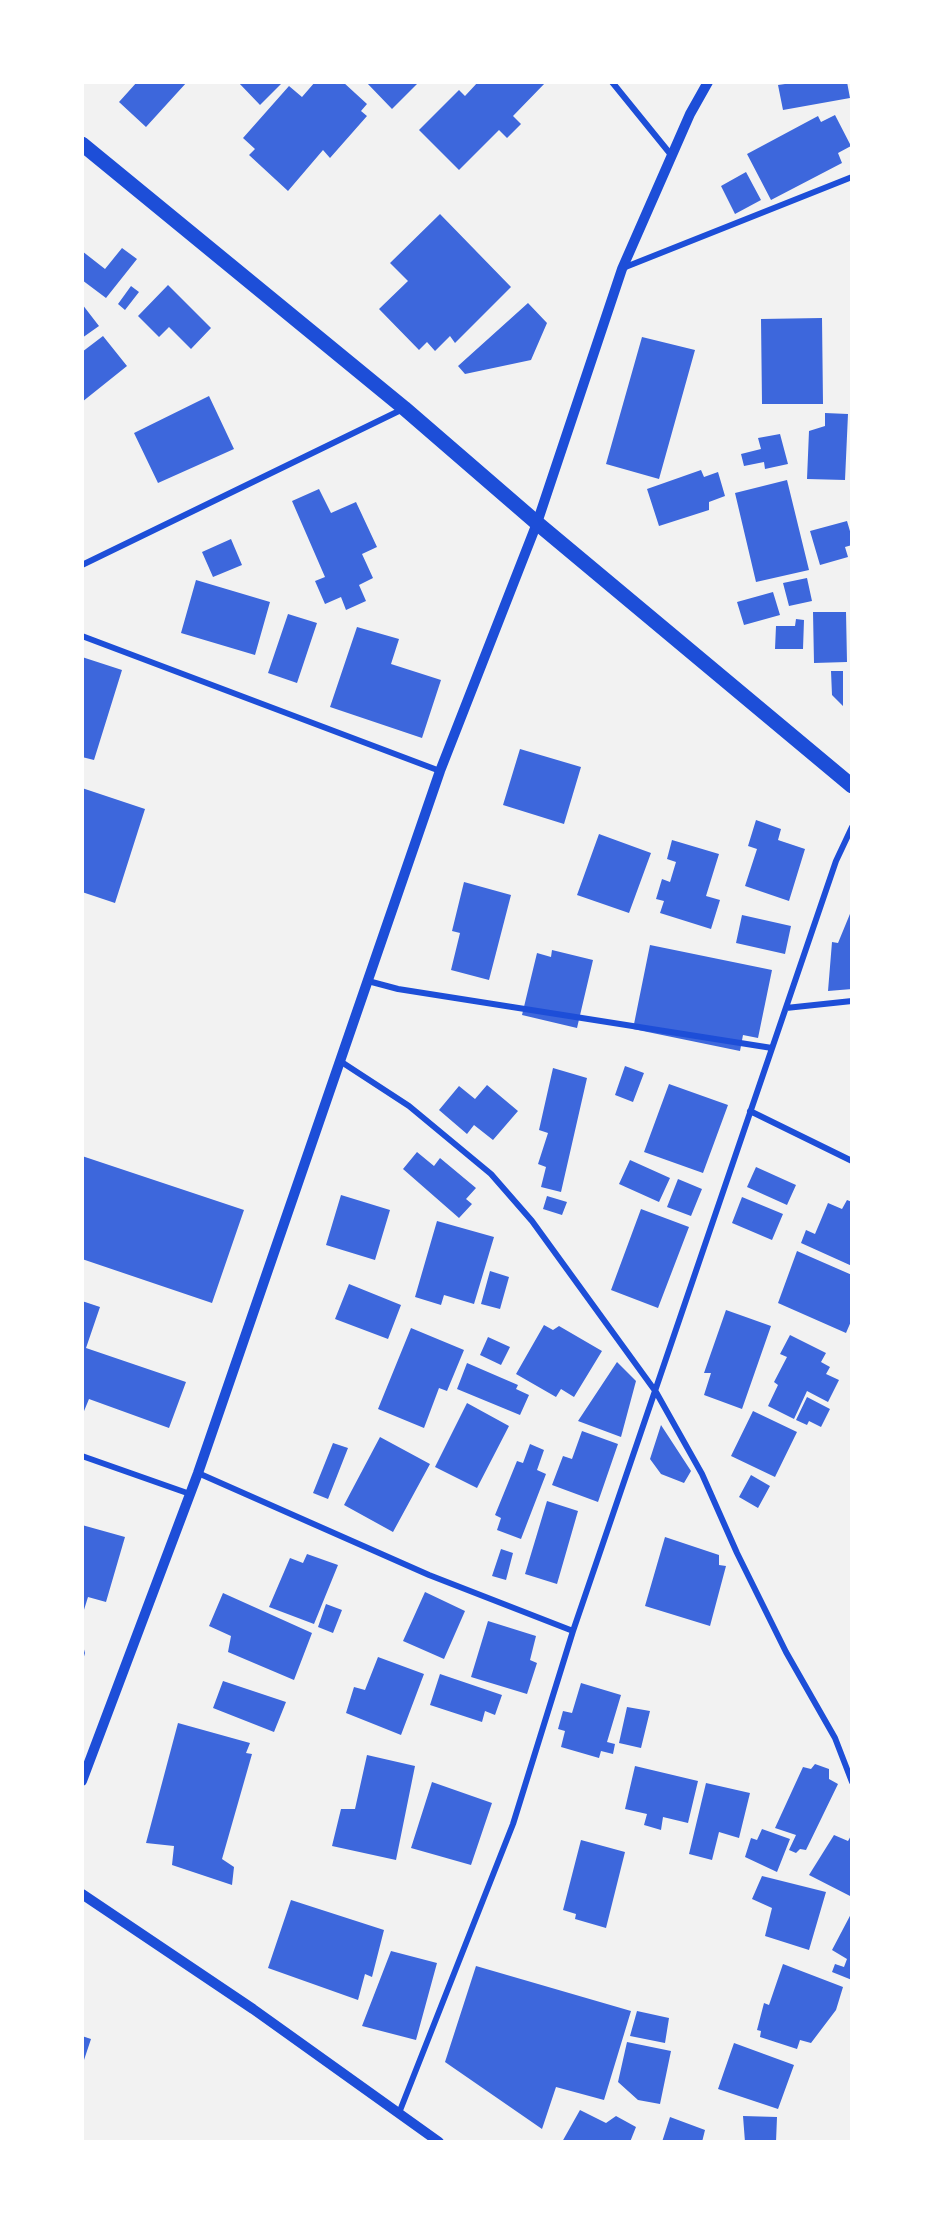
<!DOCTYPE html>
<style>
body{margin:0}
#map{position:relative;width:934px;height:2224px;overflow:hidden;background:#f2f2f2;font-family:"Public Sans",sans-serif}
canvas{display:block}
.frame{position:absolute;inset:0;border:84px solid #fff;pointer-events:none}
</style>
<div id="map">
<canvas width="934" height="2224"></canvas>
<div class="frame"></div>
</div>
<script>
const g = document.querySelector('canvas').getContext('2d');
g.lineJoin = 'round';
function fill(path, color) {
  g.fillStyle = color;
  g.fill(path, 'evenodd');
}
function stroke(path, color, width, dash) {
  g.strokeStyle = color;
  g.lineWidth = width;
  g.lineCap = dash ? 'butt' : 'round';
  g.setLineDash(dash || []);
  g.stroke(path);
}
fill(new Path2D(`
 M137 82H187L146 127 119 102Z
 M238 82H283L260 105Z
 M315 82H343L367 104 361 111 367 116 330 158 323 150 288 191 249 155 255 149 243 138 289 86 302 97Z
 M366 82H415L417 84 392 109Z
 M478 82H546L513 116 521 124 507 138 499 130 459 170 419 130 459 90 465 96Z
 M785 82H847L850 98 783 110 778 85 785 84Z
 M835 115 851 146 838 153 842 163 771 200 747 154 818 116 821 122Z
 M746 172 761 200 735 214 721 186Z
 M440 214 511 287 455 343 450 336 435 351 427 342 419 350 379 309 408 281 390 263Z
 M122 248 137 259 106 298 82 280V251L105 269Z
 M168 285 211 328 191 349 169 327 159 337 138 316Z
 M131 286 139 292 125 310 118 304Z
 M528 303 547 323 531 360 465 374 458 366Z
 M82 304 99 326 82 338Z
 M822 318 823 404H762L761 319Z
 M103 336 127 366 82 402V352Z
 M642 337 695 350 659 479 606 464Z
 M209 396 234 449 158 483 134 433Z
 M825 413 848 414 845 480 807 479 809 431 825 426Z
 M780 434 788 464 765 469 764 462 744 466 741 454 761 449 758 438Z
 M701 470 704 477 718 472 725 496 709 502V510L659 526 647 489Z
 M787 480 809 570 756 582 735 493Z
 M319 489 331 513 356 502 377 547 362 554 373 578 359 585 366 601 346 610 341 597 325 604 315 581 325 577 292 501Z
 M847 521 852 538V545L845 547 848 557 820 565 810 531Z
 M231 539 242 565 213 577 202 552Z
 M807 578 812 601 789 606 783 583Z
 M196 580 270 602 255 655 181 633Z
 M773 592 780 615 744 625 737 602Z
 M813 612H846L847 662 814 663Z
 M288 614 317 623 297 683 268 673Z
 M796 619 804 620 803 649H775L776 626H795Z
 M357 627 399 639 391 664 441 680 422 738 330 707Z
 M82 657 122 670 94 760 82 757Z
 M831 671H843V706L832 695Z
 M520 749 581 767 564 824 503 805Z
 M82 788 145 809 115 903 82 892Z
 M756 820 781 829 778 840 805 849 789 901 745 886 757 849 748 846Z
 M599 834 651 853 629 913 577 895Z
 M672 840 719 854 706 896 720 900 711 929 660 913 664 901 656 899 662 879 670 882 676 862 667 859Z
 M464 882 511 895 489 980 451 970 460 933 452 931Z
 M852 909V989L828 991 832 942 838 943Z
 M742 915 791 926 785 954 736 943Z
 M650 945 772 970 758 1038 743 1035 740 1051 633 1029Z
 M552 950 593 960 577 1028 522 1015 537 953 551 957Z
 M625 1066 644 1073 633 1102 615 1095Z
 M553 1068 587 1078 561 1192 541 1187 546 1167 538 1164 548 1133 539 1130Z
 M669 1084 728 1105 703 1173 644 1152Z
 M487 1085 518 1111 493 1140 474 1125 467 1134 439 1110 459 1086 475 1099Z
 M417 1152 434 1166 440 1158 476 1188 466 1199 472 1204 459 1218 403 1169Z
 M82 1156 244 1210 212 1303 82 1259Z
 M630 1160 670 1178 659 1202 619 1184Z
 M756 1167 796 1185 787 1205 747 1187Z
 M678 1179 702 1189 691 1216 667 1207Z
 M341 1195 390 1210 375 1260 326 1245Z
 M547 1196 567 1202 562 1215 543 1209Z
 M742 1197 783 1214 772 1240 732 1223Z
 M847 1200 852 1202V1266L801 1243 806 1230 815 1234 828 1203 842 1209Z
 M641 1209 689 1227 658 1308 611 1290Z
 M437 1221 494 1237 474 1304 444 1295 441 1305 415 1297Z
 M797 1251 852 1275V1319L846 1333 778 1303Z
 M490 1271 509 1277 500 1309 481 1304Z
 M349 1284 401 1305 388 1339 335 1319Z
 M82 1301 100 1307 86 1348 186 1382 169 1428 89 1399 82 1416Z
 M726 1310 771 1326 742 1409 704 1395 711 1373H704Z
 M544 1325 553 1330 559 1326 602 1351 574 1397 561 1389 556 1397 516 1374Z
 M411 1328 464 1350 447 1391 439 1388 424 1428 378 1409Z
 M790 1335 826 1353 821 1362 830 1367 826 1374 839 1380 828 1402 807 1391 794 1419 768 1406 778 1385 774 1382 787 1357 780 1354Z
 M488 1337 510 1347 501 1365 480 1355Z
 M617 1362 636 1381 621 1437 578 1421Z
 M467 1363 518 1385 516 1389 529 1395 520 1415 457 1389Z
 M807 1397 830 1409 821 1427 809 1421 807 1425 796 1420Z
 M467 1403 509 1426 477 1488 435 1467Z
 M753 1411 797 1432 775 1477 731 1456Z
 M661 1425 691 1471 684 1483 661 1474 650 1459Z
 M582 1431 618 1444 598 1502 552 1485 563 1456 572 1459Z
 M380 1437 430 1464 393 1532 344 1505Z
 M333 1443 348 1448 328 1499 313 1493Z
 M530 1444 544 1450 537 1470 546 1474 521 1539 497 1530 501 1518 495 1515 517 1461 523 1463Z
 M751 1475 770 1486 758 1508 739 1497Z
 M547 1501 578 1511 557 1584 525 1574Z
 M82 1525 125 1537 106 1602 88 1597 83 1613Z
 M665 1537 719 1555V1565L726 1566 710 1626 645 1606Z
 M501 1549 513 1553 506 1580 492 1576Z
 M307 1554 338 1565 314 1624 269 1607 290 1558 303 1563Z
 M425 1592 465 1611 444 1659 403 1641Z
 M223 1593 312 1633 294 1680 228 1652 231 1636 209 1626Z
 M326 1604 342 1610 333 1633 318 1627Z
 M488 1621 536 1636 530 1660 537 1663 527 1694 471 1677Z
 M82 1642 85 1653 83 1660H82Z
 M378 1657 424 1674 401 1735 346 1713 354 1687 365 1690Z
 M440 1674 502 1695 495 1715 485 1711 482 1722 430 1705Z
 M223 1681 286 1702 274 1732 213 1708Z
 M581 1683 621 1695 607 1742 615 1744 613 1754 601 1751 599 1758 561 1747 565 1731 558 1729 563 1711 572 1713Z
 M627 1707 650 1711 641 1748 619 1743Z
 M178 1723 250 1743 246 1753 252 1754 222 1859 234 1867 232 1885 172 1865 174 1846 146 1843Z
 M367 1755 415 1766 396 1860 332 1846 341 1809H355Z
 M815 1764 829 1769V1779L838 1784 806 1850 800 1849 796 1853 789 1850 796 1835 775 1828 803 1767 811 1769Z
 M635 1766 698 1781 688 1823 663 1817 661 1830 644 1825 647 1814 625 1809Z
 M432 1782 492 1803 471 1865 411 1848Z
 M706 1783 750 1793 739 1838 719 1832 712 1860 689 1854Z
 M762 1829 790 1839 777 1872 745 1857 751 1838 757 1840Z
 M852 1834V1897L809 1875 834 1835 848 1841Z
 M581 1840 625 1852 606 1928 575 1919 576 1914 563 1910Z
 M762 1876 826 1892 809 1950 765 1936 772 1908 752 1899Z
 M291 1900 384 1930 372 1977 365 1974 358 2000 268 1968Z
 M852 1912V1980L832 1972 835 1964 844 1967 847 1959 832 1950Z
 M391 1951 437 1963 416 2040 362 2026Z
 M783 1964 843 1987 836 2010 811 2043 800 2040 797 2049 760 2037 761 2031 757 2030 764 2003 769 2005Z
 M476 1966 631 2011 604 2100 556 2087 542 2129 445 2062Z
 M637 2011 669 2018 665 2043 630 2036Z
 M82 2036 91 2039 83 2063H82Z
 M627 2042 671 2051 660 2104 638 2100 618 2082Z
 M734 2043 794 2065 778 2109 718 2089Z
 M580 2110 606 2123 616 2116 636 2127 630 2142H562Z
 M743 2116 777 2117 776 2142H745Z
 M670 2117 705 2130 702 2142H662Z`), '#3d67dc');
stroke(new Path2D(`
 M612 82 672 156
 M623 268 852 177
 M82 565 403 409
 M82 636 440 771
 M368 981 398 989 772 1048
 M786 1008 852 1001
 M340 1061 409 1106 491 1174 532 1221 656 1392 702 1474 737 1553 786 1652 835 1738 852 1782
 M750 1111 852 1161
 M82 1456 190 1494
 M198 1473 429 1575 573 1631
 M399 2113 513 1824 573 1631 836 861 852 827`), '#1d4ed8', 6);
stroke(new Path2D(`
 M82 1781 198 1473 440 771 537 523 622 269 690 114 708 82
 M82 1894 253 2009 439 2142`), '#1d4ed8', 10);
stroke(new Path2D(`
 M82 144 404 408 537 523 852 786`), '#1d4ed8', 15);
</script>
